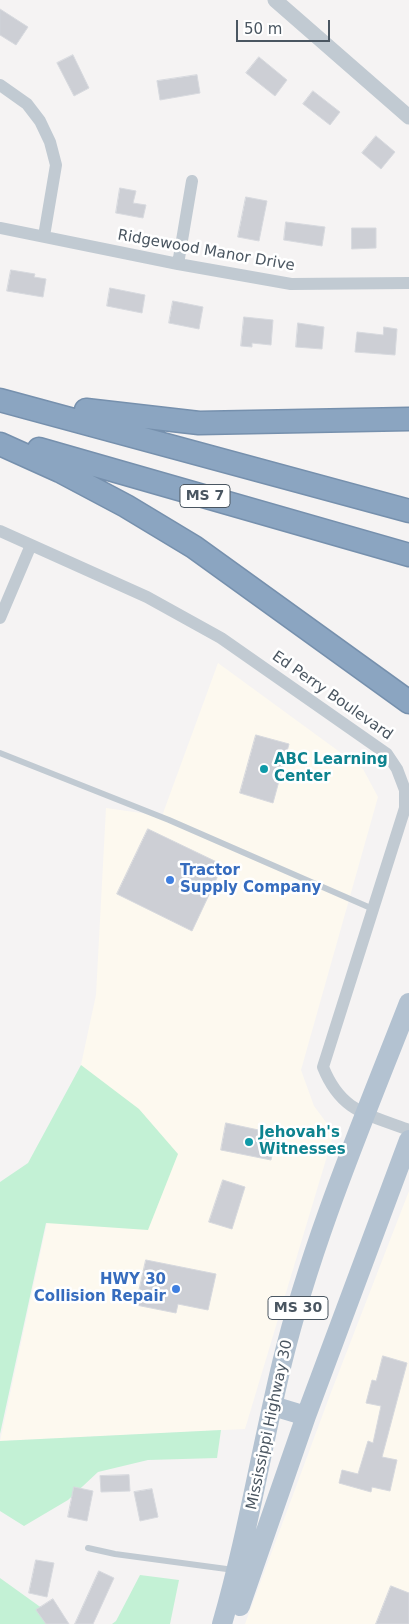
<!DOCTYPE html>
<style>
body{margin:0}
#map{position:relative;width:409px;height:1624px;overflow:hidden;background:#f5f3f3;font-family:"DejaVu Sans",sans-serif}
canvas{display:block}
.scale{position:absolute;left:236px;top:20px;width:94px;height:22px;box-sizing:border-box;border:2px solid #4a5661;border-top:0;padding-left:6px;font-size:15px;line-height:18px;white-space:nowrap;color:#4a5661;-webkit-text-stroke:4px #fff;paint-order:stroke}
</style>
<div id="map">
<canvas width="409" height="1624"></canvas>
<div class="scale">50 m</div>
</div>
<script>
const g = document.querySelector('canvas').getContext('2d');
g.lineJoin = 'round';
function fill(path, color) {
  g.fillStyle = color;
  g.fill(path, 'evenodd');
}
function stroke(path, color, width, dash) {
  g.strokeStyle = color;
  g.lineWidth = width;
  g.lineCap = dash ? 'butt' : 'round';
  g.setLineDash(dash || []);
  g.stroke(path);
}
function write(font, color, halo, rows, align = 'center') {
  g.font = font + ' "DejaVu Sans",sans-serif';
  g.lineWidth = 5;
  g.setLineDash([]);
  g.textBaseline = 'middle';
  g.strokeStyle = halo;
  g.fillStyle = color;
  for (const [text, x, y, turn = 0] of rows) {
    g.save();
    g.translate(x, y);
    g.rotate((+turn || 0) * Math.PI / 180);
    g.textAlign = isNaN(turn) ? turn : align;
    if (halo) g.strokeText(text, 0, 0);
    g.fillText(text, 0, 0);
    g.restore();
  }
}
fill(new Path2D(`
 M218 663 363 769 378 797 301 1070 314 1106 334 1133 245 1429 0 1441 96 995 106 808 162 816Z
 M409 1191V1624H245L330 1395Z`), '#fdf9ef');
fill(new Path2D(`
 M81 1065 139 1109 178 1154 148 1230 46 1223 0 1434V1182L28 1163Z
 M221 1430 217 1458 148 1460 98 1472 68 1500 24 1526 0 1511V1441Z
 M140 1575 179 1580 170 1624H112L116 1621Z
 M0 1578 64 1624H0Z`), '#c3f1d5');
const building = new Path2D(`
 M0 9 28 27 16 45 0 35Z
 M73 55 89 88 74 96 57 63Z
 M259 57 287 80 275 96 246 73Z
 M197 75 200 93 160 100 157 81Z
 M313 91 340 112 330 125 303 104Z
 M376 136 395 152 381 169 362 153Z
 M120 188 136 191 133 203 146 205 143 218 116 213Z
 M246 197 267 201 259 241 238 237Z
 M286 222 325 227 322 246 284 240Z
 M352 228H376V248L352 249Z
 M11 270 35 274 34 277 46 279 43 297 7 291Z
 M110 288 145 295 142 313 107 306Z
 M173 301 203 307 199 329 169 323Z
 M244 317 273 320 271 345 252 343V347L241 346Z
 M298 323 324 327 322 349 296 347Z
 M384 327 397 329 395 355 355 352 357 332 383 335Z
 M256 735 289 744 273 803 240 793Z
 M148 829 223 865 192 931 117 894Z
 M226 1123 277 1134 271 1160 221 1150Z
 M223 1180 245 1187 232 1229 209 1222Z
 M146 1260 216 1274 208 1310 178 1304 176 1313 136 1305Z
 M383 1356 407 1363 382 1457 397 1460 390 1491 372 1487 371 1492 339 1483 342 1470 358 1474 368 1441 373 1443 381 1406 366 1403 372 1380 376 1381Z
 M129 1475 130 1491 101 1492 100 1476Z
 M74 1487 93 1491 87 1521 68 1517Z
 M152 1489 158 1517 140 1521 134 1492Z
 M36 1560 54 1563 47 1597 29 1593Z
 M99 1571 114 1578 93 1624H75Z
 M391 1586 409 1593V1624H376Z
 M53 1599 69 1624H46L36 1610Z`);
fill(building, '#cdcfd5');
stroke(building, '#d7d9de', 1);
const motorway = new Path2D(`
 M0 400 409 511
 M86 410 199 423 409 419
 M0 444 60 471 126 506 194 547 409 702
 M39 449 409 555`);
stroke(motorway, '#7690ad', 25);
stroke(new Path2D(`
 M0 753 169 820 373 909
 M88 1548 115 1554 234 1570`), '#c1cad2', 6);
stroke(new Path2D(`
 M0 85 27 104 40 121 50 142 56 165 44 236
 M0 228 178 264 291 284 409 283
 M178 264 192 181
 M0 531 147 597 221 638 387 754 397 769 405 790V808L323 1067C341 1112 367 1114 409 1130
 M0 618 31 545`), '#c1cad2', 12);
stroke(new Path2D(`
 M275 0 409 117`), '#c1cad2', 15);
stroke(new Path2D(`
 M273 1406 306 1416
 M240 1606 306 1416 409 1140
 M222 1624C247 1538 261 1450 282 1363 312 1240 363 1121 409 1003`), '#b3c2d1', 20);
stroke(motorway, '#8ba5c1', 22);
for (const [x, y, r, color] of [
 [264,769,5,"#0f9aa8"],
 [170,880,5,"#3f7fe0"],
 [249,1142,5,"#0f9aa8"],
 [176,1289,5,"#3f7fe0"]
]) {
  const dot = new Path2D();
  dot.arc(x, y, r, 0, 2 * Math.PI);
  g.fillStyle = color;
  g.fill(dot);
  stroke(dot, '#fff', 2);
}
for (const [x, y, w] of [
 [205,496,50],
 [298,1308,60]
]) {
  const box = new Path2D();
  box.roundRect(x - w / 2, y - 11.5, w, 23, 4);
  g.fillStyle = '#fff';
  g.fill(box);
  stroke(box, '#4a5661', 1);
}
write('bold 14px', '#4a5661', null, [
 ["MS 7",205,496],
 ["MS 30",298,1308]
]);
write('15px', '#4a5661', '#fff', [
 ["Ridgewood Manor Drive",206,251,10],
 ["Ed Perry Boulevard",332,696,35],
 ["Mississippi Highway 30",270,1425,-78]
]);
write('bold 15px', '#0d838f', '#fff', [
 ["ABC Learning",274,760],
 ["Center",274,777],
 ["Jehovah's",259,1133],
 ["Witnesses",259,1150]
], 'left');
write('bold 15px', '#366cbe', '#fff', [
 ["Tractor",180,871],
 ["Supply Company",180,888],
 ["HWY 30",166,1280,"right"],
 ["Collision Repair",166,1297,"right"]
], 'left');
</script>
